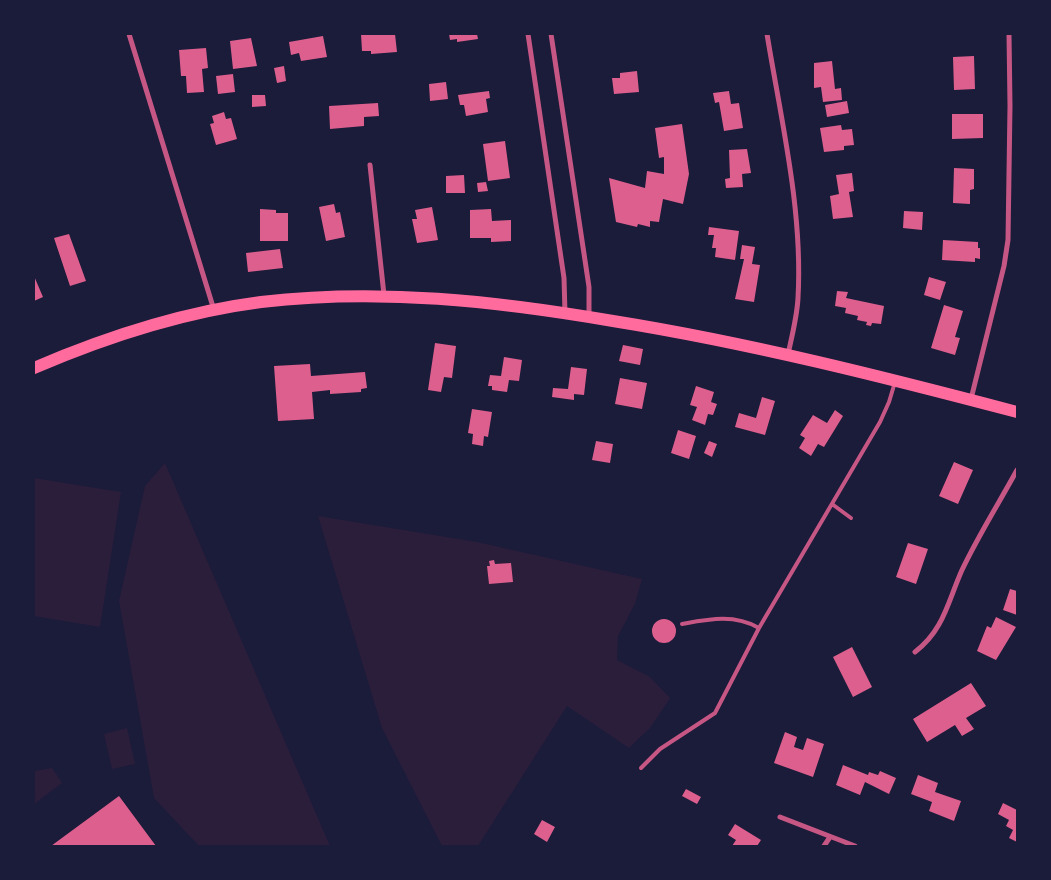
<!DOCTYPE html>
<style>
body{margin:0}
#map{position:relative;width:1051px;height:880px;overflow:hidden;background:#1b1b3a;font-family:"Roboto Condensed",sans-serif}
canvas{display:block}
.frame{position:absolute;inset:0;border:35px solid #1b1b3a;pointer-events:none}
</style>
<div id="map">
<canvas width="1051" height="880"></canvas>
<div class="frame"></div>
</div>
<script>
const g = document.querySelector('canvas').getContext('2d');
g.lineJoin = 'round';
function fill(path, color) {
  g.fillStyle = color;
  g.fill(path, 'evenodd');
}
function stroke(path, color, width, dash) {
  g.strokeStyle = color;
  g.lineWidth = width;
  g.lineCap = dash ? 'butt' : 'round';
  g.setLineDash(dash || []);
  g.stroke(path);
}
fill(new Path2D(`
 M165 463 330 846H199L154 798 119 601 145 486Z
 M34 478 121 492 100 627 34 616Z
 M318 516 477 542 642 579 635 604 618 636 617 660 650 677 670 698 650 728 629 748 567 706 478 846H442L382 728Z
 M127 728 135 764 112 769 104 734Z
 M52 768 62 783 34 804V771Z`), '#2a1e3b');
fill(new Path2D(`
 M361 34H395L397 52 371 54V51H362Z
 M449 34H477L478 39 457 42V39L450 40Z
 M323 36 327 57 301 61 299 53 291 55 289 42Z
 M251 38 257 66 233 69 230 41Z
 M206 48 208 68 202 69 204 92 187 93 186 76H181L179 50Z
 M974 56 975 89 954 90 953 57Z
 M832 61 835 89 841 88 842 100 823 102 821 87 814 88V63Z
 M284 66 286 81 277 83 274 68Z
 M637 71 639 92 614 94 612 78H620V73Z
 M233 74 235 92 218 94 216 76Z
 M446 82 448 99 430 101 429 84Z
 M489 91 490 98 486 99 488 112 466 116 464 105H460L458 95Z
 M729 91 731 104 739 103 743 128 724 131 719 102 715 103 713 93Z
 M252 95H265L266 106 252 107Z
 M847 101 849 113 827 117 825 105Z
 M378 103 379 116 364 117V126L330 129 329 106Z
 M224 112 226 119 231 118 237 139 216 145 210 124 214 123 212 116Z
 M952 114H983V138L952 139Z
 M682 124 689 174 683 204 663 199 659 222 650 221V227L638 224 637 227 616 222 609 178 645 188 647 171 664 174V157L659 158 655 128Z
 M841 125 842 130 852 129 854 145 844 146V150L824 152 820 128Z
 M505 141 510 178 488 181 483 144Z
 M747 149 751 173 742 174 743 187 726 188 725 179 730 178 729 150Z
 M954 168 974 169V189L970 190V204L953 203Z
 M852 173 854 191 849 192 853 217 833 219 830 196 839 194 836 175Z
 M464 175 465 193H446V176Z
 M486 182 488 191 478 192 477 183Z
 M334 204 336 213 340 212 345 237 326 241 319 207Z
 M432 207 438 240 417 243 412 219H417L415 210Z
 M260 209 276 210V213H288V241H260Z
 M491 209 492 221 511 220V241L491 242V238H470V210Z
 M904 211 923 212 922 230 903 228Z
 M709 227 739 231 735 260 715 257 716 248H712L714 235H708Z
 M69 234 86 281 70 286 54 238Z
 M943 240 978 242V248H980V259L975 258V262L942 260Z
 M742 245 755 247 752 264 760 265 754 302 735 299 744 259H740Z
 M280 249 283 268 248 272 246 253Z
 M34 276 43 297 34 301Z
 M929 277 946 282 940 300 924 295Z
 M837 291 848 292 846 298 884 306 881 324 872 323 871 326 866 325 867 322 857 320 858 316 845 313 846 308 835 306Z
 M944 305 963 311 955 337 960 338 955 355 931 348Z
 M435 343 456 346 452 378 444 377 441 392 428 390Z
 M623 345 643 349 640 365 619 361Z
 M504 357 522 360 519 381 509 380 507 392 492 390V386H488L490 375 501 376Z
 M310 364 311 376 365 372 367 388 361 389V392L330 394V390L312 392 314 419 278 421 274 366Z
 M571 367 587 369 584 395 574 394V400L552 397 553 388 568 389Z
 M620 378 647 383 642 409 615 404Z
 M696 386 714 392 711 402 717 404 713 415 708 414 705 425 692 420 697 407 690 405Z
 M762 397 775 401 765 435 735 427 739 413 756 418Z
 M472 409 492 412 488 437 484 436 483 446 472 444 473 434 468 433Z
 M835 410 843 416 824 447 818 444 811 456 799 448 805 438 800 435 813 415 827 423Z
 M678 430 696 436 689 459 671 453Z
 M596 441 613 444 610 463 592 460Z
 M709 441 717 444 712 457 704 453Z
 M954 462 973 470 958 504 939 496Z
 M908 543 928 549 916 584 896 577Z
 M494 560 495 564 511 563 513 582 489 584 487 566H490L489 561Z
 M1010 589 1017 591V615L1003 610Z
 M996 617 1016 627 996 660 977 651 987 626 991 628Z
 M652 631a12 12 0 1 1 24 0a12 12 0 1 1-24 0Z
 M852 647 872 687 853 697 833 657Z
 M971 683 986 706 966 718 974 729 962 736 955 725 927 742 913 719Z
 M785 732 797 737 794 747 803 750 807 738 824 744 813 777 774 763Z
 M843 765 868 775 869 772 878 775 880 771 896 778 889 794 865 782 860 795 836 785Z
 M918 775 938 783 935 792 961 801 954 821 929 811 932 802 911 794Z
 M686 789 701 797 697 804 682 796Z
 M119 796 156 846H51Z
 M1003 803 1017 810V842L1009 838 1013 830 1006 826 1009 820 998 814Z
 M542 820 555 827 547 842 534 834Z
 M735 824 761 840 757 846H732L736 840 728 835Z`), '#dd5f8e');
stroke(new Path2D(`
 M832 504 851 518
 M682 624C710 619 734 614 759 628
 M641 768 660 749 715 713 759 628 880 422 889 402 895 382`), '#c65784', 4);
stroke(new Path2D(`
 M129 34 214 310
 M528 34 564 278 565 313
 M551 34 589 287V316
 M767 34C781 120 803 210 798 298 797 317 792 336 788 354
 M370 165 384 295
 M971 399 1004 266 1008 240 1010 106 1009 34
 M915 652C944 630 948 601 962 570 978 536 999 503 1017 470
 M780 817 855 846
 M824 846 830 837`), '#c65784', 5);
stroke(new Path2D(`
 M34 368C106 337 183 312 261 302 380 288 496 301 613 321 750 343 884 377 1017 412`), '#ff6b9d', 12);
</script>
